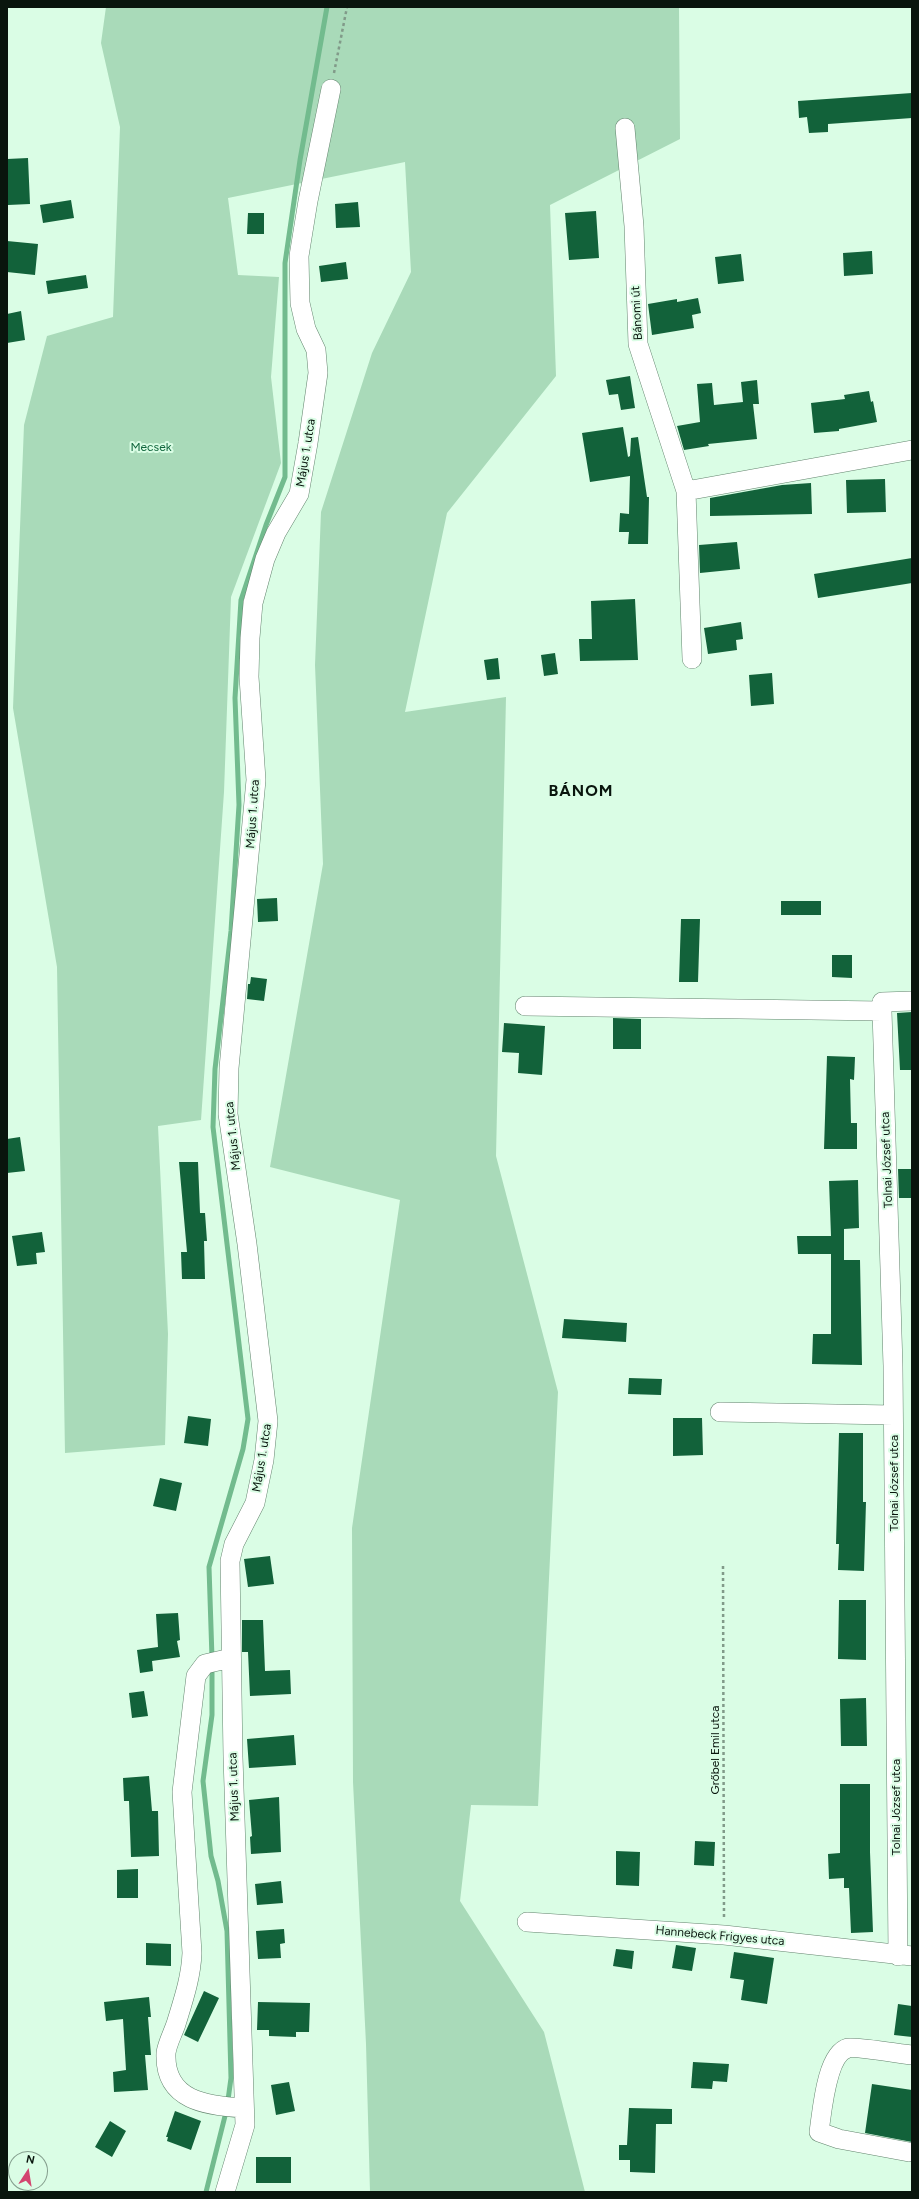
<!DOCTYPE html>
<meta charset="utf-8">
<style>
body{margin:0}
#map{position:relative;width:919px;height:2199px;overflow:hidden;background:#dafde5;font-family:Figtree,sans-serif}
canvas{display:block}
.frame{position:absolute;inset:0;border:8px solid #09150d;pointer-events:none}
.north{position:absolute;left:8px;top:2151px;width:40px;height:40px;box-sizing:border-box;background:#dafde5;border:1px solid #86a08f;border-radius:50%;rotate:12deg;font-size:11px;font-weight:700;line-height:16px;text-align:center;color:#09150d}
.north::after{content:'';display:block;margin:auto;width:14px;height:18px;background:#d34570;clip-path:polygon(50% 0,100% 100%,50% 72%,0 100%)}
</style>
<div id="map">
<canvas width="919" height="2199"></canvas>
<div class="frame"></div>
<div class="north">N</div>
</div>
<script>
const g = document.querySelector('canvas').getContext('2d');
g.lineJoin = 'round';
function fill(path, color) {
  g.fillStyle = color;
  g.fill(path, 'evenodd');
}
function stroke(path, color, width, dash) {
  g.strokeStyle = color;
  g.lineWidth = width;
  g.lineCap = dash ? 'butt' : 'round';
  g.setLineDash(dash || []);
  g.stroke(path);
}
function write(font, color, halo, rows, align = 'center') {
  g.font = font + ' Figtree,sans-serif';
  g.lineWidth = 4;
  g.setLineDash([]);
  g.textBaseline = 'middle';
  g.strokeStyle = halo;
  g.fillStyle = color;
  for (const [text, x, y, turn = 0] of rows) {
    g.save();
    g.translate(x, y);
    g.rotate((+turn || 0) * Math.PI / 180);
    g.textAlign = isNaN(turn) ? turn : align;
    if (halo) g.strokeText(text, 0, 0);
    g.fillText(text, 0, 0);
    g.restore();
  }
}
fill(new Path2D(`
 M106 7H679L680 139 550 205 556 376 447 513 405 712 506 697 496 1156 558 1392 538 1806 471 1805 460 1901 544 2032 585 2192H370L366 2044 353 1782 352 1528 400 1200 270 1167 323 864 315 665 321 512 372 353 411 272 405 162 228 198 238 275 279 277 271 377 281 463 231 597 224 792 201 1120 158 1126 168 1334 165 1445 65 1453 57 967 13 708 24 425 47 336 113 317 120 127 101 43Z`), '#a9dab9');
stroke(new Path2D(`
 M212 1658 209 1567 243 1449 248 1419 213 1127 215 1069 231 931 239 805 235 698 241 600 266 525 285 477V263L300 160 327 7
 M212 1666V1715L203 1781 211 1856 218 1881 227 1931 231 2078 228 2100
 M206 2192 225 2116`), '#72bb8e', 5);
fill(new Path2D(`
 M912 93V118L828 124V132L809 133 807 117 799 118 798 101Z
 M28 158 30 204 8 205 7 159Z
 M71 200 74 218 43 223 40 205Z
 M358 202 360 227 336 228 335 204Z
 M596 211 599 258 569 260 565 213Z
 M248 213H264V234H247Z
 M7 241 38 244 35 275 7 272Z
 M872 251 873 274 844 276 843 253Z
 M741 254 744 281 718 284 715 257Z
 M346 262 348 279 321 282 319 266Z
 M86 275 88 288 48 294 46 281Z
 M698 298 701 313 692 315 694 328 652 335 648 304 677 299V302Z
 M21 311 25 340 7 343V314Z
 M630 376 635 408 621 410 618 394 609 395 606 380Z
 M757 380 759 404H753L757 439 708 444 709 446 684 450 677 426 700 422 697 384 712 383 714 405 743 402 741 382Z
 M869 391 871 402 873 401 877 422 839 429V431L814 433 811 403 845 399 844 395Z
 M623 427 628 457 630 456 631 438 638 437 647 497H649L648 544H628L629 532H619L620 513 629 514 630 476 590 482 582 433Z
 M885 479 886 512 847 513 846 480Z
 M811 483 812 514 710 516V498L782 485Z
 M737 542 740 569 700 573 699 545Z
 M912 558V583L818 598 814 574Z
 M635 599 638 660 580 661 579 639H592L591 601Z
 M741 622 743 639 736 640 737 650 708 654 704 628Z
 M555 653 558 674 544 676 541 655Z
 M498 658 500 679 487 680 484 660Z
 M772 673 774 704 751 706 749 675Z
 M277 898 278 921 258 922 257 899Z
 M781 901H821V915H781Z
 M681 919H700L698 982H679Z
 M832 955H852V978L832 977Z
 M251 977 267 979 264 1001 247 999 248 984H250Z
 M912 1012V1070H900L897 1013Z
 M613 1018 641 1019V1049H613Z
 M504 1023 545 1026 542 1075 518 1073 519 1053 502 1052Z
 M827 1056 855 1057 854 1080 850 1079 851 1123H857V1149H824Z
 M20 1137 25 1171 7 1173V1139Z
 M179 1162H198L200 1213H205L207 1241H204L205 1279H182L181 1252H187Z
 M898 1169H912V1198H899Z
 M858 1180 859 1228 844 1229V1260H860L862 1365 812 1364 813 1334H831V1254H798L797 1236H831L829 1181Z
 M42 1232 45 1252 36 1253 37 1264 17 1266 12 1236Z
 M564 1319 627 1323 626 1342 562 1338Z
 M629 1378 662 1379 661 1395 628 1394Z
 M188 1416 211 1419 208 1446 184 1443Z
 M673 1418H702L703 1455 673 1456Z
 M839 1433H863V1502H866L864 1571 838 1570 839 1544H836Z
 M160 1478 182 1483 176 1511 153 1506Z
 M270 1556 274 1584 248 1587 244 1559Z
 M839 1600H866V1660L838 1659Z
 M178 1613 180 1640 177 1641 180 1657 152 1661 153 1671 140 1673 137 1650 158 1647 156 1614Z
 M242 1620H263L265 1671 290 1670 291 1694 250 1696 248 1652H242Z
 M144 1691 148 1716 132 1718 129 1693Z
 M866 1698 867 1746H841L840 1699Z
 M294 1735 296 1765 249 1768 247 1739Z
 M149 1776 152 1811H158L159 1856 131 1857 129 1801H124L123 1778Z
 M840 1784H870V1852L873 1932 851 1933 849 1888H844V1878L829 1879 828 1854 840 1853Z
 M279 1797 281 1852 251 1854 250 1837 252 1836 249 1800Z
 M695 1841 715 1842 714 1866 694 1865Z
 M616 1851 640 1852 639 1886 616 1885Z
 M138 1869V1898H117V1870Z
 M281 1881 283 1903 257 1905 255 1884Z
 M284 1929 285 1943 280 1944 281 1958 258 1959 256 1931Z
 M146 1943 171 1944V1966L146 1965Z
 M676 1945 696 1948 692 1971 672 1968Z
 M616 1949 634 1951 632 1969 613 1966Z
 M734 1952 774 1958 767 2004 741 2000 744 1980 730 1978Z
 M204 1991 219 1998 198 2042 184 2035Z
 M149 1997 151 2017H148L151 2055H145L148 2090 114 2092 113 2072 126 2070 123 2019 106 2021 104 2002Z
 M258 2002 310 2003 309 2032H296V2037L269 2036V2030H257Z
 M898 2004 912 2006V2037L894 2035Z
 M693 2062 729 2064 727 2082 713 2081 712 2089 691 2088Z
 M289 2082 295 2111 276 2115 271 2085Z
 M872 2084 912 2090V2142L865 2133Z
 M629 2108 672 2109V2124H656L655 2173 630 2172V2160H619V2145H627Z
 M175 2111 201 2121 191 2150 167 2141 168 2137H166Z
 M110 2121 126 2131 112 2157 95 2147Z
 M256 2157H291V2183H256Z`), '#12623a');
const minor = new Path2D(`
 M625 128 634 226 638 344 686 491 912 450
 M686 491 692 659
 M525 1006 882 1011V1002L912 1001
 M882 1011 893 1366 898 1956
 M720 1412 893 1415
 M231 1658 205 1664 196 1676 182 1792 192 1953C191 1978 183 2001 176 2024 173 2033 167 2044 166 2053 164 2101 207 2106 244 2108
 M527 1922 724 1935 912 1956
 M909 2152 839 2139 819 2132C822 2113 826 2054 848 2048 855 2046 901 2054 912 2055
 M225 2192 245 2125 233 1757 230 1561 234 1544 255 1503 264 1460 268 1421 247 1244 228 1114 229 1068 256 780 249 677 250 638 253 603 265 559 276 533 299 494 308 443 318 373 316 350 306 329 300 303 299 256 308 201 331 89`);
stroke(minor, '#63846e', 20);
stroke(new Path2D(`
 M334 73 347 7
 M723 1566 724 1918`), '#819a89', 2.5, [3, 3]);
stroke(minor, '#fff', 19);
write('12px', '#09150d', '#dafde5', [
 ["Bánomi út",637,313,-93],
 ["Május 1. utca",306,453,-81],
 ["Május 1. utca",253,814,-86],
 ["Május 1. utca",233,1136,-96],
 ["Tolnai József utca",887,1160,-92],
 ["Május 1. utca",262,1458,-81],
 ["Tolnai József utca",894,1483,-90],
 ["Grőbel Emil utca",715,1750,-90],
 ["Május 1. utca",234,1787,-92],
 ["Tolnai József utca",896,1807,-90],
 ["Hannebeck Frigyes utca",720,1936,5]
]);
write('12px', '#11663d', '#dafde5', [
 ["Mecsek",151,447]
]);
g.letterSpacing = '1px';
write('bold 16px', '#09150d', '#dafde5', [
 ["BÁNOM",581,791]
]);
g.letterSpacing = '0px';
</script>
